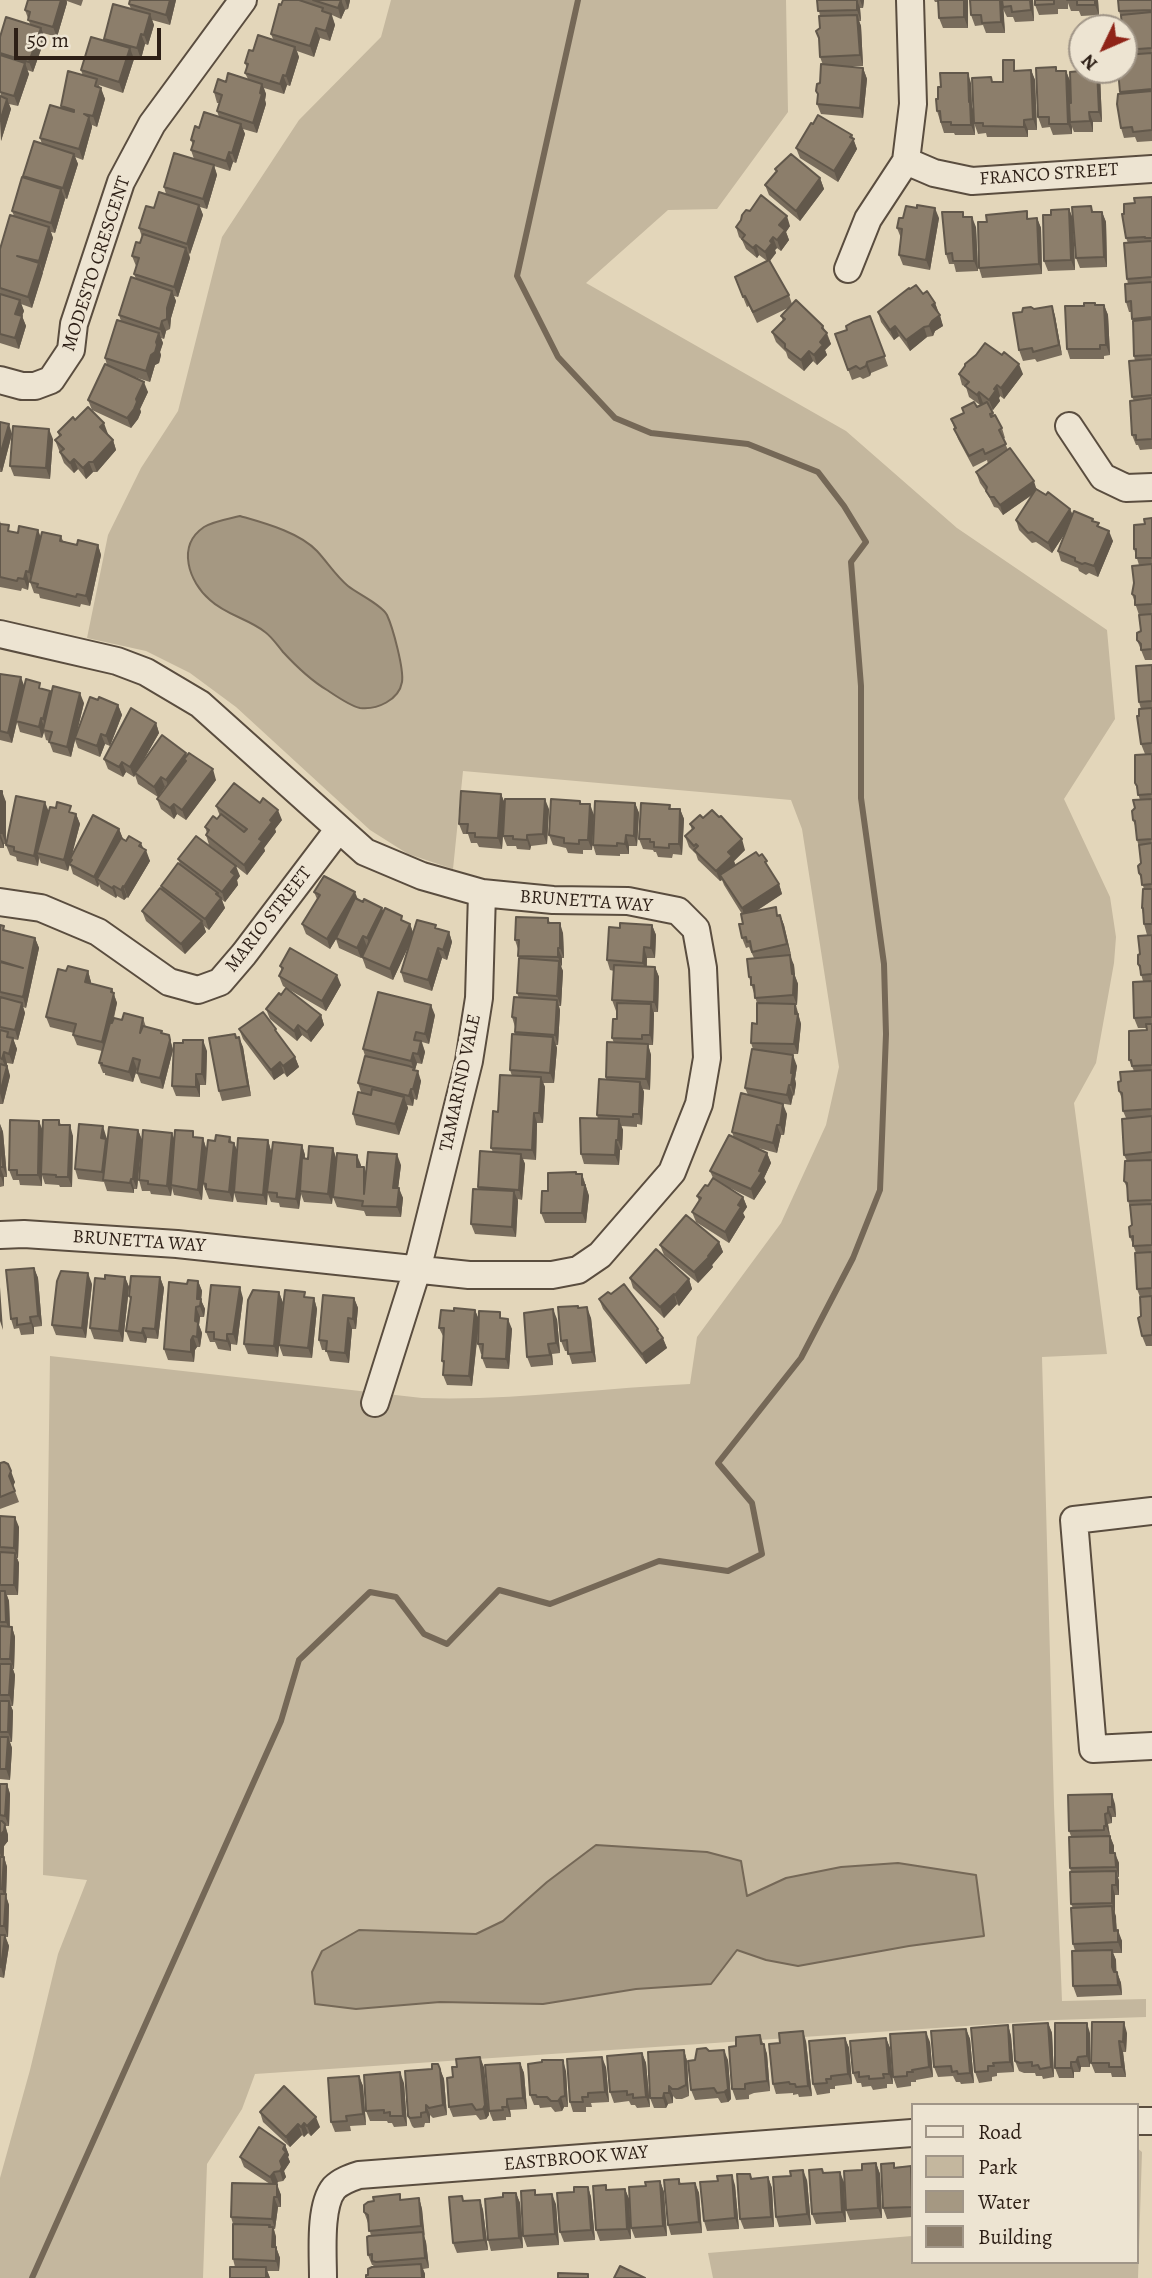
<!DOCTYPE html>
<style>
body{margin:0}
#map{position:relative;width:1152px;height:2278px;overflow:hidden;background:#e3d6ba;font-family:Alegreya,serif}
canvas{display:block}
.legend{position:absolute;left:911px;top:2103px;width:228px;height:161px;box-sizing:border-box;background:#ede4d2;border:2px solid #a09587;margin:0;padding:9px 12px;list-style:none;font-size:21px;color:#2d1f16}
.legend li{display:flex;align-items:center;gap:14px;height:35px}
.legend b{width:35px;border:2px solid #a09587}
.north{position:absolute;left:1068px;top:14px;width:70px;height:70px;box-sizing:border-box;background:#ede4d2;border:2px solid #a09587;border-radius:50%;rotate:226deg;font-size:19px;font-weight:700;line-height:28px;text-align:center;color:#2d1f16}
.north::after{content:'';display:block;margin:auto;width:24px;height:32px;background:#8f2418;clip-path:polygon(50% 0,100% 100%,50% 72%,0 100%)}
.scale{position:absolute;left:14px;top:28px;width:147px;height:32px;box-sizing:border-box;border:4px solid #2d1f16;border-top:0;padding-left:9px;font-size:21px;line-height:24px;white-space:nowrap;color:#2d1f16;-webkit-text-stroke:5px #ede4d2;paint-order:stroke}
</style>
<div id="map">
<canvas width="1152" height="2278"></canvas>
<ul class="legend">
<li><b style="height:9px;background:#ede4d2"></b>Road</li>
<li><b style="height:19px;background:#c4b79e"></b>Park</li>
<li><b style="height:19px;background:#a59882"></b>Water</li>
<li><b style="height:19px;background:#8c7e6b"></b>Building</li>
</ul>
<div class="north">N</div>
<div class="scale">50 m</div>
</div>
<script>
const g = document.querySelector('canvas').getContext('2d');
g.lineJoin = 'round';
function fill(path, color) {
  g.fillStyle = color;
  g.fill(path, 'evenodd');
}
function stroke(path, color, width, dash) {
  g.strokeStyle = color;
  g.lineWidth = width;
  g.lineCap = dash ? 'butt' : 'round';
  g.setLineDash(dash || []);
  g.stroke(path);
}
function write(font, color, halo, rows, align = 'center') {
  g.font = font + ' Alegreya,serif';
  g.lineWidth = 7;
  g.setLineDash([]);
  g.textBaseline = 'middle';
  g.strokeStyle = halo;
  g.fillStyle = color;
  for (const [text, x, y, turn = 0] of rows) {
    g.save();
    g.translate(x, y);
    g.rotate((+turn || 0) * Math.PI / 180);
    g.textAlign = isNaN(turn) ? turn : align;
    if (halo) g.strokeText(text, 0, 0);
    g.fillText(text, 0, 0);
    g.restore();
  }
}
fill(new Path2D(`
 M391 0H786L788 112 717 209 668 210 586 283 846 431 957 528 1107 630 1115 719 1064 799 1110 897 1116 937 1114 963 1096 1063 1074 1103 1107 1354 1042 1357 1054 1805 1062 2001 1146 1999V2017L1055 2020 255 2074 242 2109 207 2164 203 2278H0V2178L30 2070 58 1954 87 1880 43 1875 50 1356 422 1398C511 1401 600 1388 690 1384L697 1337 781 1223 826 1125 839 1067 802 829 791 800 463 771 453 869 408 854 370 830 236 707 190 673 146 651 87 638 108 535 141 468 178 411 222 237 299 120 381 37Z
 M1136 2147 1142 2152 1138 2278H713L708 2253 912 2236V2262H1136Z`), '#c4b79e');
const water = new Path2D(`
 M240 516C264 523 299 532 317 551 328 563 336 576 348 586 358 594 382 605 387 615 393 628 404 669 402 682 399 700 377 710 360 708 350 706 336 696 327 690 312 681 295 665 283 652 277 645 272 637 265 632 249 619 226 615 210 600 189 582 176 546 204 527 214 521 228 519 240 516Z
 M596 1845 707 1852 741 1861 747 1896 786 1878 841 1867 898 1863 976 1875 984 1936 909 1946 798 1966 766 1960 737 1950 711 1984 636 1989 543 2004 440 2002 356 2009 315 2004 312 1972 322 1951 359 1930 476 1934 503 1921 547 1882Z`);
fill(water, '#a59882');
stroke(water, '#756857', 2);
stroke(new Path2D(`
 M32 2278 281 1721 299 1660 370 1592 396 1597 424 1634 447 1644 499 1590 550 1604 659 1561 728 1571 762 1554 752 1503 718 1463 801 1358 853 1258 880 1190 886 1034 884 964 861 798V686L851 562 866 542 844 506 818 472 748 444 651 433 615 418 558 357 517 276 578 0`), '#756857', 6);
const minor = new Path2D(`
 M906 161 934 173 972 181 1152 169
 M848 269 868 219 906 161 913 104 910 0
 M0 380 22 386H35L51 380 71 350 74 324 121 182 152 124 243 0
 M1069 426 1103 477 1126 488 1152 487
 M0 634 117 661 146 672 200 704 365 852 422 876 482 893 553 900 628 901 678 911 696 929 703 968 707 1058 699 1104 672 1172 600 1255 578 1270 552 1275H469L177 1244 24 1234 0 1235
 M0 902 41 908 98 932 169 982 198 990 220 982 244 954 338 830
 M375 1403 417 1270 469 1061 479 998 482 893
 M1152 1511 1074 1520 1093 1749 1152 1746
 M1136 2121H1152
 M323 2278C323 2254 319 2206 334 2188 341 2181 350 2178 359 2175L912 2133`);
stroke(minor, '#5a4d3f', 30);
stroke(minor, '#ede4d2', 26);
fill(new Path2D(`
 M28 0H83L81 6 67 1V3L57 37 43 33 45 38 33 72 27 70 29 74 18 106 9 104 11 109 1 141 0 37 30 24 25 10Z
 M130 0H176L170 25 152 20 154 25 148 45 145 44 141 59 133 56 134 59 123 93 99 85 105 99 97 127 92 125V127L83 160 75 157 78 164 67 199 64 198 65 199 55 233 51 232 53 238 32 308 21 304 24 311 22 316 26 326 19 349 0 343V249L14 216 12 211 24 178 23 176 42 144 40 138 62 109 61 106 83 76 81 70 105 41 104 39 131 9 129 4Z
 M283 0H350V1L348 9 345 10 341 19 332 15 335 25 330 41 320 38 314 57 297 51 299 57 290 86 287 85 284 94 264 88 266 94 265 100 266 104 257 133 243 129 245 134 236 163 233 162 230 171 214 166 217 175 207 209 200 207 203 215 190 254 189 253 190 258 178 297 174 296 176 301 171 318 170 329 166 331 164 339 161 338 163 343 160 352 161 355 159 363 155 365 150 382 131 376 148 392 140 409 141 412 138 419 131 428 92 410 88 400 107 365 105 358 121 321 119 315 136 279 134 274 136 266 132 256 140 243 142 237 139 228 166 194 164 187 194 159 191 150 193 145 191 140 199 128 219 117 217 111 219 103H217L214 92 226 82 248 79 245 73 247 68 245 63 253 51 273 39 271 34Z
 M817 0H864L863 8H860L861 21H859L861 26 863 66H841L863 68 867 79 863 118 821 114 817 104 818 96 816 91 820 83 823 65 820 57 819 39 816 31 820 28V16Z
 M934 0H968V28H943L939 18 938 2H935Z
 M970 0H1033L1034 21 1015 22 1013 17H1007L1003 9 1005 33H986L983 25 975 26 971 15Z
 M1035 0H1098L1099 15 1081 16 1079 11H1071L1068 3V9H1058V14L1039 15 1035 5Z
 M1152 0V141L1137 142 1135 137 1124 138 1121 128 1120 92 1124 70V28L1119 11Z
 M1056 67 1057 71H1066L1070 81 1100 75 1102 122H1093V132H1074L1072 127V134L1053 135 1050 127 1042 128 1038 117Z
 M1017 70H1031L1035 80 1037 130H1028V137H987L986 133 978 134 974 123 975 135H955L954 133H944L937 111 938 99 971 83 972 107 974 111 993 82H1003Z
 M853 139 857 149 838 182 800 158 796 148Z
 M775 169 820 178 824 189 800 221 769 195 765 185 776 172Z
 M1152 197V449L1140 450 1138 445H1136L1132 435 1134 401 1132 397 1135 361 1134 356 1133 322 1131 312H1129L1126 302 1128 284 1127 279 1128 243 1126 238 1124 214 1135 203Z
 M1091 206 1093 212H1102L1106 222 1107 267 1080 268 1076 258 1073 221 1075 270 1048 271 1044 261 1051 215 1069 209 1073 219Z
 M903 218H939L930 270 903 265 899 255 901 238 897 228Z
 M1037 218 1041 228 1042 274 982 278 979 268Z
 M790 226 786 232 789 240 781 251 777 248 775 250 776 253 770 261 789 295 792 304 827 333 831 344 825 350 827 355 817 365 813 361 804 371 788 358 786 352 776 342 772 332 783 321 781 316 790 307 757 323 749 306 747 307 735 277 767 261 759 255 757 258 746 249 742 240 739 237 736 227Z
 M976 227 978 271 956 272 954 264H949L946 254Z
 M910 289 923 294 935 303 943 326 935 331 933 336 927 337 910 351 899 336 894 340 881 322 878 312Z
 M1095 303V305H1104L1108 315 1110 355 1104 356V359H1070L1067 349 1084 306Z
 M1052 306 1055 316 1062 355 1037 362 1035 359 1023 361 1019 350 1034 309Z
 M870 316 888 366 871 373 870 376 863 379 860 377 852 380 835 334 847 330Z
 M959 374H1023L1004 399 1000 396 999 398 1000 401 993 410 990 409 1002 428 1005 438 1003 439 1008 450 1037 489 1070 509 1073 515 1094 521 1113 541 1098 577 1089 573 1086 575 1079 571 1078 568 1061 561 1058 551 1065 533 1052 553 1036 542 1032 543 1019 530 1016 520 1032 495 1003 515 998 508 994 507 987 493 980 483 976 472 988 464 987 460 973 467 958 439 951 419 980 405 969 397 966 387 962 385Z
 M75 420 108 434H107L113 440 116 450 97 472H93L86 479 78 469 74 473 64 463 55 440 59 436 58 432Z
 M0 422 12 434 53 439 50 479 14 476 10 466 12 434 2 472H0Z
 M1152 518V660H1145L1137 640 1141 631 1139 615 1132 594 1139 565 1134 549 1145 524Z
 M0 521 1 524 11 532 41 537 61 536 63 541 77 545H98L101 555 90 606 81 604 80 607 40 598 39 594 34 593 30 582H29L28 590 22 588 21 591 0 587Z
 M1152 665V934L1147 935 1144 924 1143 914 1142 908 1144 889 1139 873 1141 863 1139 847 1137 840 1136 828 1133 820 1140 800 1135 783 1145 754 1141 744 1139 716 1141 709 1139 702Z
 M0 674 24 687 42 689 50 691 52 694 84 703 77 731 98 700 118 705 122 715 110 746 105 744 100 757 78 748 75 740 71 757 53 752 49 741 46 740 44 732 42 738 20 732 17 722 12 743 0 740Z
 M156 723 159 733 141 764 187 756 216 780 186 820 177 814 174 819 161 809 157 799 166 788 165 787 158 797 138 784 135 775 134 777 126 772 123 777 108 769 104 759Z
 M0 791 6 802V844H4V848H0Z
 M501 794 505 804 502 849 479 847 477 843H471L468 834H463L459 824Z
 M580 801 582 804 594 815 592 850H583V854L568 853 566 848 553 845 549 835Z
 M635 803 639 813 637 846H629V854H620V856L596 855 593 845Z
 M670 805 671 809H680L684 819 682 855 673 854 672 858 658 857 656 852H654L653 850 643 849 639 839Z
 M216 806 282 820 275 829 276 832 264 848 265 851 247 875 209 845 206 835 207 833 205 827 217 819 220 816Z
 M549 809 547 844 531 846 530 850 517 849 516 846H507L503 836Z
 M49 812 76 814 80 824 72 853 119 829 123 839 144 849 150 861 128 898 127 897 124 900 117 896 116 898 101 889 99 884 98 887 73 874 70 864 68 871 41 863 39 858 38 866 17 861 16 857 10 855 6 845Z
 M690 824 745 850 734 861 735 865 770 871 779 884 782 894 758 910 780 915 784 925 791 955H787L794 965 795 976 798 984 797 1005H796L801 1024 798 1054H783L797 1066 795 1079 796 1084 794 1096 793 1095 791 1105 779 1103 787 1114 784 1135H781L777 1153 754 1147 767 1153 771 1163 764 1178 766 1182 754 1200 730 1188 743 1197 747 1207 743 1213 745 1217 729 1243 696 1222 692 1212 699 1201 697 1196 708 1186 713 1178 710 1171 734 1138 732 1132 748 1095 745 1088 753 1049 751 1043 757 1024V1003L749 977 754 958 749 947 746 948 742 938V914L724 885 722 880 720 881 698 860 696 854 689 847 685 836 692 830Z
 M178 859 240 876 237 880 238 885 225 902 222 900 225 908 209 930 204 926 206 932 185 954 146 921 142 911 162 890 161 886 180 864Z
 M314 892 358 900 383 911 410 924 413 933 437 928 449 932 452 942 447 960 442 958 432 991 404 982 401 972 409 944 393 980 366 968 362 957 367 947 361 958 339 948 336 939 330 949 306 934 302 924 317 899Z
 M548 918 550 923 563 933 564 958H562L561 967 563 971 561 1006H559L560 1010 558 1045H556L557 1048 554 1083H543L545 1087 543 1123H537L536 1160 523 1159 525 1164 522 1200 518 1199 516 1237 475 1234 471 1224 478 1189V1187L493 1152 491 1148 498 1112 512 1076 510 1070 515 1035V1027L512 1017 519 998 517 993 519 959 518 949 515 940Z
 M0 925 6 931 35 938 39 948 26 1008 23 1007 25 1013 18 1040 13 1039 17 1049 13 1064 7 1063V1066L10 1076 3 1104H0Z
 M652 925 656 935 655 958H647V967H655L659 977 658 1012H654L653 1045H648L651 1055 650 1090 643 1089 644 1092 642 1125 637 1124V1127L621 1126 623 1130 622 1150H620L619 1165 584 1164 581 1154 598 1119 597 1115 606 1080V1077L614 1043 612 1038 617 1019V1011H616L612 1000 614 971 610 970 607 960 620 928Z
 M1152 935V1346H1146L1142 1336 1140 1297 1137 1289 1136 1253 1130 1237 1132 1225 1131 1210 1128 1201 1127 1188 1124 1181 1127 1161 1124 1155 1126 1118 1123 1111 1122 1099 1119 1091 1121 1081 1134 1071 1129 1060 1147 1030 1146 1028H1138L1134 1018 1143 981 1138 964 1140 954Z
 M280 966 341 985 326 1011 288 989 321 1015 324 1025 311 1042 302 1035 297 1041 270 1019 266 1009 281 995 286 988 283 986 279 976 282 971Z
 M66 971H88L91 982V984L112 989 117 1003 114 1018 122 1020 143 1018 146 1027 169 1035 173 1050 163 1089 141 1083 137 1073 138 1069H137L133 1082 105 1075V1073H103L99 1063 102 1051 77 1045 73 1035 74 1033 50 1027 46 1017Z
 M435 1015 429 1044 422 1042 425 1052 422 1064 417 1063 415 1070 421 1081 417 1100 414 1099 413 1106 407 1105 408 1108 399 1135 356 1125 353 1114 361 1092 358 1083 365 1056 363 1049Z
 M239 1029 279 1036 295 1057 299 1067 287 1077 284 1073 274 1080 243 1039Z
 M235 1034 243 1047 251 1096 222 1101 219 1091Z
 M183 1043 207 1051 206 1085H200V1097L176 1096 172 1086Z
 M59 1120 61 1125 73 1136 72 1187H60L59 1185 45 1184 42 1175V1186L20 1185 19 1180H13L9 1170 43 1131Z
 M0 1124 3 1132 7 1177H4V1186L0 1187Z
 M138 1130 142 1140 137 1189H134V1193L107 1191 104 1182 78 1179 75 1169 106 1136 107 1143Z
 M196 1137 203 1138 206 1148 215 1141 230 1137 232 1143H234L237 1150 268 1140 271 1151 302 1145 305 1155V1159H308L333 1148 336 1158 361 1165V1167H364L366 1172 401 1165 398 1188 403 1198 401 1217 366 1216 364 1211 337 1207 333 1197 336 1162 332 1204 304 1202 301 1194 299 1209 280 1207 279 1203 271 1202 268 1194 267 1205 237 1202 234 1193 233 1202 209 1199 203 1184 202 1200 174 1195 172 1188 171 1196 151 1194 150 1191H142L139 1180 175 1140Z
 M577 1174H582L589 1196 586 1223H545L541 1213 548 1191Z
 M719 1242 723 1252 712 1265 713 1267 698 1283 664 1255 660 1245Z
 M34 1268 38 1278 42 1326 34 1327V1334L21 1335 19 1328 14 1329 11 1319Z
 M125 1277 129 1287 123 1342 94 1339 90 1328Z
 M160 1277 164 1288 158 1339 147 1338 146 1343 130 1341 126 1331 131 1301 129 1296Z
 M630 1278 689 1279 692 1289 679 1306 677 1304 664 1318 633 1288Z
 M198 1281 202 1291 201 1300 205 1309 204 1317H200L199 1325 202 1333 200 1347H197L195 1350 194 1362 168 1360 164 1349 187 1284Z
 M92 1284 86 1338 56 1335 52 1325Z
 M279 1292 283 1303 278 1357 248 1354 244 1344Z
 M243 1298 237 1345 231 1344V1351L218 1349 215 1342H210L206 1332Z
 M307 1298H314L317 1309 312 1358 283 1356 279 1345Z
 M354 1298 358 1308 356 1329H352L349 1363 330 1361 326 1350H322L319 1340Z
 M599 1299 660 1333 667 1348 646 1364 603 1309Z
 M578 1306 579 1308 591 1318 596 1362 572 1364 568 1351H565L561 1341Z
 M475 1310 479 1320 502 1318 512 1329 509 1369 486 1368 482 1358 483 1354H481L478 1344 479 1324 472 1386 447 1385 443 1375 444 1366 442 1361 444 1338 439 1328 454 1311Z
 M557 1319 560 1353 552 1354 553 1365 531 1367 527 1357Z
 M0 1463 15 1482 13 1486 19 1502 0 1509Z
 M0 1516 19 1527 18 1558H17L19 1563 18 1595H7L9 1601 10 1627H12L15 1637 14 1669H13L15 1675 13 1706H11L13 1711 12 1742H10L12 1748 10 1780 0 1779Z
 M0 1784H7L10 1794 9 1826H5L8 1835V1841L4 1846V1857L7 1867 6 1896 9 1905 8 1937H5L9 1946 4 1978 0 1977Z
 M1068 1795 1115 1804 1116 1817H1112V1823L1108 1824 1110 1836 1114 1846V1853L1119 1863V1877H1118L1119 1881V1895H1115V1913L1117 1931 1122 1941V1953H1113L1116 1960V1972H1117L1121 1983 1122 1995 1077 1997 1073 1986 1075 1951 1073 1944V1908L1071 1904V1872L1070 1868 1071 1836 1069 1831Z
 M1048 2023 1052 2033 1054 2077 1043 2079 1042 2076H1036L1035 2073H1024L1019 2071 1015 2061Z
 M1008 2025 1011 2036 1014 2072 997 2073V2076L992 2077V2081L979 2083 975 2072Z
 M966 2029 970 2039 974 2083 961 2084 960 2082H956L953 2076 938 2077 934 2067Z
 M1090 2033V2067H1081L1080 2072H1074V2078H1059L1055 2068Z
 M1127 2033 1126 2052H1123L1126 2077H1112L1111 2073H1095L1091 2063Z
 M760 2035 767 2054 770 2091 754 2093 749 2095V2099L736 2100 732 2089 736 2046Z
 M845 2038 849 2048 852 2084 835 2086V2089H830V2093L817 2095 813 2084Z
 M886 2038 890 2048 893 2084H887V2088L873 2090 871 2086 862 2087 861 2083H857L853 2073Z
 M806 2041 812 2096 799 2097 798 2094 793 2095V2093L776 2094 773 2084 780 2043Z
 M930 2042 933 2077 916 2080V2082H911V2086L897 2088 893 2077Z
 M684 2050 687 2061 689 2096 682 2099H676L673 2096V2103L668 2104 666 2108H654L650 2098Z
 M709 2051 728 2060 731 2099 728 2102 721 2103 718 2098 695 2100 691 2090Z
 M642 2053 646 2063 650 2107 637 2108 635 2105H631L629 2101 614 2103 610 2092Z
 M520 2063 524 2073 527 2109 510 2110 511 2117H506V2120L493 2121 489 2111Z
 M484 2067 489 2115 486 2119 480 2120 476 2115 453 2117 449 2107 453 2077Z
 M606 2067 609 2102 591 2103 592 2107H586V2112H573L570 2102Z
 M440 2069 444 2079 447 2115 433 2118 430 2115V2123H425L424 2127 414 2128 412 2126 408 2116Z
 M566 2071 568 2107H564L562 2111 555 2112 551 2107 540 2108 539 2105H534L530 2095Z
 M359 2076 363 2086 366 2125 350 2126 351 2131 335 2132 331 2122Z
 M404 2083 407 2126 394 2127 392 2123H388L387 2121H370L366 2111Z
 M260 2112 320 2127 311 2136 308 2133 304 2137 302 2135 290 2147 263 2122Z
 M285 2145 289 2155 288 2157 290 2162 284 2171 286 2177 283 2181 278 2182 276 2184 281 2195V2207H278L275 2229H274L276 2237V2247L280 2258 279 2271H267L270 2278H230L235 2267 233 2259V2224L231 2217 270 2184 244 2167 240 2157Z
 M876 2163 880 2174 882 2218 850 2220 846 2210 862 2170Z
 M894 2163 895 2167 911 2166 912 2169V2217L887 2219 883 2208Z
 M822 2169 824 2173 844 2182 846 2222 816 2224 812 2214Z
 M750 2174 752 2178 768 2177 772 2188 774 2227 744 2229 740 2219Z
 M679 2179 681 2184 695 2183 699 2193 702 2233 671 2235 668 2225Z
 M807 2180 811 2225 779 2227 776 2217Z
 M660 2181 664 2192 667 2236 635 2238 631 2228 646 2186Z
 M735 2185 739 2229 707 2231 704 2221Z
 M588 2187 591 2197 595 2240 564 2242 560 2232 574 2192Z
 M625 2189 629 2199 631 2239 600 2241 596 2230 608 2190Z
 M516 2193 520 2203 523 2248 491 2251 488 2240 503 2197Z
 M419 2198 422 2209 424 2237 426 2242 429 2268 423 2269 425 2274 368 2275 374 2267 373 2265H372L368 2255 371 2236 368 2223 364 2212 402 2200Z
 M480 2200 483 2210 488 2250 457 2253 453 2243 464 2201Z
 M556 2204 559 2245 527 2247 523 2236Z`), '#786c5c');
fill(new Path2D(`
 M61 0H66L67 3 57 37 53 27Z
 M170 0H176L170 25 166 15Z
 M341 0 345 10 341 19 338 8Z
 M345 0H350L348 9Z
 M857 0 860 8 861 21 857 10Z
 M860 0H864L863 8Z
 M964 0H968V28L964 17Z
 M1000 0H1003L1005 33 1001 22Z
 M1030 0H1033L1034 21 1031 10Z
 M1095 0H1098L1099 15 1095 5Z
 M150 14 154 25 148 45 144 35Z
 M331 14 335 25 330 41 326 31Z
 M857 15 861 26 863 66 860 55Z
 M41 28 45 38 33 72 29 62Z
 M316 28 320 38 314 57 310 46Z
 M141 34 145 44 141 59 137 48Z
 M295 47 299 57 290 86 286 76Z
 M130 48 134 59 123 93 119 82Z
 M25 63 29 74 18 106 14 96Z
 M863 68 867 79 863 118 860 108Z
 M1031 70 1035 80 1037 130 1033 119Z
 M1097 70H1098L1100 75 1102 122 1099 112Z
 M1066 71 1070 81 1071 122H1070L1072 127V134L1068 124Z
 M968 73 971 83 972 107 974 113 975 135 971 125Z
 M283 75 287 85 284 94 280 84Z
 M262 84 266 94 265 100 266 104 257 133 253 123Z
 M101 88 105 99 97 127 93 116Z
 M7 99 11 109 1 141 0 121Z
 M1089 112 1093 122V132L1090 121Z
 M89 117 92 127 83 160 79 149Z
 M1024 120 1028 130V137L1024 127Z
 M241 124 245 134 236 163 232 153Z
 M852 135 857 149 838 182 834 171Z
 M229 152 233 162 230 171 226 161Z
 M74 154 78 164 67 199 63 188Z
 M214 165 217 175 207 209 203 199Z
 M820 178 824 189 800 221 796 211Z
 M61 189 65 199 55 233 51 223Z
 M199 205 203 215 190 254 187 244Z
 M935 208 939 218 930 270 926 260Z
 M1069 209 1073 219 1075 270 1071 260Z
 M1102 212 1106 222 1107 267 1104 257Z
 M787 216 790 226 786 232 789 240 781 251 777 240 779 225Z
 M972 217 976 227 978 271 974 261Z
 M1037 218 1041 228 1042 274 1039 264Z
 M49 227 53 238 43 272 39 261Z
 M773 237 777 248 775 250 776 253 768 263 765 252Z
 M756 245 759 255 757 258 753 248Z
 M186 248 190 258 178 297 174 287Z
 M39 263 43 273 32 308 28 297Z
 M172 291 176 301 171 318 170 329 167 319V308Z
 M20 300 24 311 19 324 15 314Z
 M935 303 939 313 936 315 932 305Z
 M1104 305 1108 315 1110 355 1106 345Z
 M1052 306 1055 316 1062 355 1059 345Z
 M940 315 943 326 935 331 933 336 929 326 932 321Z
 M22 316 26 326 19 349 15 338Z
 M162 321 166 331 164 339 160 329Z
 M823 326 831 344 825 350 827 355 817 365 814 355 820 342 822 328Z
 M895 326 899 336 894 340 890 330Z
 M924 327 927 337 910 351 906 340Z
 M159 333 163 343 160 352 161 355 159 363 155 365 150 382 146 371Z
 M809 351 813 361 804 371 801 360Z
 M867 362 871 373 870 376 866 366Z
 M1019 364 1023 374 1004 399 1001 388Z
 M144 382 148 392 140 409 141 412 138 419 131 428 127 418Z
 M997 385 1000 396 999 398 1000 401 993 410 989 400Z
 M979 392 983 403 980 405 977 395Z
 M104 423 108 434 104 438 100 427Z
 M9 424 12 434 2 472 0 467V455Z
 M49 429 53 439 50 479 46 468Z
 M113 440 116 450 97 472 93 462Z
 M74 459 78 469 74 473 70 463Z
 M89 462 93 472 86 479 83 468Z
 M1034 481 1037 491 1003 515 1000 505Z
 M1070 509 1074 520 1052 553 1048 543Z
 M38 530 42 540 33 582 29 572Z
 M1109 531 1113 541 1098 577 1094 566Z
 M98 545 101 555 90 606 86 596Z
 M26 571 29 582 28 590 24 579Z
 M21 677 25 688 12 743 8 733Z
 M50 691 54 701 47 729 43 719Z
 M80 693 84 703 71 757 67 747Z
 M118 705 122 715 110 746 106 736Z
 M41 718 45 729 43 730 44 732 42 738 39 727Z
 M156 723 159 733 134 777 130 767Z
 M101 734 105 744 100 757 97 746Z
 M186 753 189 763 184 759 187 766 170 791 166 780Z
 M122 762 126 772 123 777 119 767Z
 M213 769 216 780 186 820 182 810Z
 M161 777 165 787 158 797 154 787Z
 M2 791 6 802V844L2 833Z
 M501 794 505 804 502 849 498 838Z
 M545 799 549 809 547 844 543 834Z
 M45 802 49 812 37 853 39 858 38 866 34 856Z
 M635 803 639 813 637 846 634 836Z
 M174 804 177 814 174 819 170 808Z
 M590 804 594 815 592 850 588 840Z
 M680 809 684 819 682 855 679 844Z
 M278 810 282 820 275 829 276 832 264 848 265 851 247 875 244 865 270 820Z
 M76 814 80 824 71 859H70V861L68 871 64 860Z
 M119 829 123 839 97 879 99 884 98 887 94 877Z
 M0 833 4 844V848L0 838Z
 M527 835 531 846 530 850 527 840Z
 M626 835 629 846V854L625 844Z
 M742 839 745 850 734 861 736 866 720 875 722 880 720 881 716 871 728 852Z
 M141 843 145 852 146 850 150 861 128 898 124 887Z
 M236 866 240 876 237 880 238 885 225 902 222 892 231 872Z
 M779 884 782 894 745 918 742 908Z
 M114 886 117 896 116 898 112 888Z
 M123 886 127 897 124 900 121 890Z
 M355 892 359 902 330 949 327 939Z
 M218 893 220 899 221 898 225 908 209 930 205 919Z
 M382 908 386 918 371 948 367 938Z
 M780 915 784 925 791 955 787 944Z
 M202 921 206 932 185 954 181 944Z
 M560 923 563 933 564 958 560 948Z
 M410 924 414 935 393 980 390 969Z
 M652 925 656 935 655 958 651 948Z
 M449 932 452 942 447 960 443 950Z
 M363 936 367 947 361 958 357 948Z
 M35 938 39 948 26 1008 23 997Z
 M644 947 647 958 646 973 643 963Z
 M438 948 442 958 432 991 428 980Z
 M558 948 562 958V967L558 957Z
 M790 955 794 965 795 976 798 984 797 1005 793 995Z
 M559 961 563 971 561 1006 557 996Z
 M655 967 659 977 658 1012 654 1002Z
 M88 971 91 982 89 992 85 982Z
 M337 975 341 985 326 1011 322 1001Z
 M112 989 117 1003 105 1052 102 1042Z
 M557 1000 560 1010 558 1045 555 1035Z
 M22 1003 25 1013 18 1040 15 1030Z
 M651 1004 654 1014 653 1045 650 1035Z
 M795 1004 801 1024 798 1054 794 1044Z
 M431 1005 435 1015 429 1044 425 1034Z
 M321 1015 324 1025 311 1042 307 1032Z
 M298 1025 302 1035 297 1041 294 1031Z
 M169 1035 173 1050 163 1089 160 1078Z
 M239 1037 243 1047 251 1096 248 1086Z
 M553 1037 557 1048 554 1083 550 1073Z
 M13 1038 17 1049 13 1064 9 1054Z
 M203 1040 207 1051 206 1085 202 1074Z
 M421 1041 425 1052 422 1064 418 1054Z
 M648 1044 651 1055 650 1090 646 1079Z
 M4 1052 10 1076 3 1104 0 1093 6 1068 2 1059Z
 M413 1053 417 1063 415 1070 418 1071 421 1081 417 1100 413 1089 416 1077 411 1061Z
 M793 1055 797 1066 795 1079 796 1084 794 1096 791 1085V1073Z
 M295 1057 299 1067 287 1077 283 1066Z
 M133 1058 137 1069 133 1082 129 1072Z
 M280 1062 284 1073 274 1080 271 1070Z
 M196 1074 200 1085V1097L196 1087Z
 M541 1077 545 1087 543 1123 539 1113Z
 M640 1082 644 1092 642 1125 639 1114Z
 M789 1085 793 1095 791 1105 787 1095Z
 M411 1089 414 1099 413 1106 409 1096Z
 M404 1097 408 1108 399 1135 395 1124Z
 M783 1104 787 1114 784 1135 780 1125Z
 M534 1113 537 1123 536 1160 532 1150Z
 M619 1119 623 1130 622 1150 618 1140Z
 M39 1121 43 1131 42 1186 38 1175Z
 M0 1124 3 1132 7 1177 3 1167Z
 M70 1125 73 1136 72 1187 68 1177Z
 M777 1125 781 1135 777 1153 773 1143Z
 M103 1126 110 1149 106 1182 102 1172 101 1138Z
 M138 1130 142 1140 137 1189 133 1179Z
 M172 1133 176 1143 171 1185 172 1188 171 1196 167 1186Z
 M203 1138 206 1148 202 1200 198 1190Z
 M268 1140 271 1151 267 1192V1205L263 1195Z
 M616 1140 620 1150 619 1165 615 1155Z
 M234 1143 238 1153 233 1202 229 1192Z
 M302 1145 305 1155 301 1191H300L301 1194 299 1209 296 1199Z
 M333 1148 336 1159 332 1204 328 1194Z
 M767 1153 771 1163 764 1178 766 1182 754 1200 751 1189Z
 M397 1154 401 1165 397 1198 393 1188Z
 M521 1154 525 1164 522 1200 519 1190Z
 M357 1155 361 1165 360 1177 357 1167Z
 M0 1167 4 1177V1186L1 1176Z
 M582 1174 589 1196 586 1223 582 1213Z
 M131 1179 134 1189V1193L130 1183Z
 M399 1188 403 1198 401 1217 397 1207Z
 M514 1191 518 1201 516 1237 512 1227Z
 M743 1197 747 1207 743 1213 745 1217 729 1243 725 1232 738 1205Z
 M719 1242 723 1252 712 1265 713 1267 698 1283 694 1272Z
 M34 1268 38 1278 42 1326 38 1316Z
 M88 1273 92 1284 86 1338 82 1328Z
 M125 1277 129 1287 123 1342 119 1331Z
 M160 1277 164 1288 158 1339 155 1329Z
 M689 1279 692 1289 679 1306 675 1295Z
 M198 1281 202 1291 201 1300 205 1309 204 1317 197 1299Z
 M0 1286V1287L3 1330 0 1321Z
 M240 1287 243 1298 237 1345 233 1334Z
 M279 1292 283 1303 278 1357 274 1346Z
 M674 1294 677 1304 664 1318 660 1307Z
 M314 1298 317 1309 312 1358 308 1348Z
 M354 1298 358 1308 356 1329 353 1319Z
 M196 1307 200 1317 199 1325 202 1333 200 1347 197 1337 195 1321Z
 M587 1307 591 1318 596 1362 592 1352Z
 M553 1309 557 1319 560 1353 556 1343Z
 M475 1310 479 1320 472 1386 469 1376Z
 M30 1317 34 1327V1334L31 1323Z
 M348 1318 352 1329 349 1363 345 1353Z
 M508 1319 512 1329 509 1369 506 1359Z
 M143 1328 147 1338 146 1343 142 1333Z
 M227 1334 231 1344V1351L227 1341Z
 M193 1336 197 1347 195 1350 194 1362 191 1352V1340Z
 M663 1338 667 1348 646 1364 642 1354Z
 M548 1344 552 1354 553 1365 550 1355Z
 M11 1471 15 1482 13 1486 9 1476Z
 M15 1517 19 1527 18 1558 14 1548Z
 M15 1553 19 1563 18 1595 14 1585Z
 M5 1591 9 1601 10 1632 6 1622Z
 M12 1627 15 1637 14 1669 10 1659Z
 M11 1664 15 1675 13 1706 9 1695Z
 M9 1701 13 1711 12 1742 8 1732Z
 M8 1737 12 1748 10 1780 6 1769Z
 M7 1784 10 1794 9 1826 5 1816Z
 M1112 1794 1115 1804 1116 1817 1112 1807Z
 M1108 1807 1112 1817V1823L1108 1813Z
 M1105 1814 1108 1824 1110 1836 1106 1826Z
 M5 1824 8 1835V1841L4 1846 3 1862 0 1853V1835Z
 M1110 1836 1114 1846V1863L1110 1853Z
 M1115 1853 1119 1863V1877L1116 1867Z
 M4 1857 7 1867 6 1896 9 1905 8 1937 4 1926 5 1897 2 1889Z
 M1116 1871 1119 1881V1895L1116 1885Z
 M1112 1885 1115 1895V1913L1112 1903Z
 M1112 1906 1116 1916 1117 1941 1114 1931Z
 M1118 1930 1122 1941V1953L1118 1942Z
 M5 1935 9 1946 4 1978 1 1967Z
 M1112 1950 1116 1960 1117 1983 1112 1967Z
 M1117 1972 1121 1983 1122 1995 1118 1985Z
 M1124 2022 1127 2033 1126 2052 1123 2042Z
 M1048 2023 1052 2033 1054 2077 1051 2067Z
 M1087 2023 1090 2033V2067L1087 2056Z
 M1008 2025 1011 2036 1014 2072 1010 2062Z
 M966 2029 970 2039 974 2083 970 2073Z
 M803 2031 806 2041 812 2096 808 2086Z
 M926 2032 930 2042 933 2077 929 2067Z
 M845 2038 849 2048 852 2084 848 2074Z
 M886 2038 890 2048 893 2084 889 2074Z
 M1119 2041 1123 2052 1126 2077 1122 2067Z
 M764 2044 767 2054 770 2091 767 2081Z
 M684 2050 687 2061 689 2096 686 2085Z
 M724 2050 728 2060 731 2099 728 2102 724 2092Z
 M642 2053 646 2063 650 2107 646 2097Z
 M480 2057 484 2067 489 2115 486 2119 483 2109Z
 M602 2057 606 2067 609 2102 605 2092Z
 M1078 2057 1081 2067 1080 2072 1076 2062Z
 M563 2060 566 2071 568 2107 565 2096Z
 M1071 2062 1074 2072V2078L1071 2068Z
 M520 2063 524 2073 527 2109 523 2098Z
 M440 2069 444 2079 447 2115 443 2105Z
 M400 2072 404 2083 407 2126 403 2116Z
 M359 2076 363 2086 366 2125 363 2114Z
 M669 2086 673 2096V2103L669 2093Z
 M664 2093 668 2104 666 2108 663 2098Z
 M561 2097 564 2107 562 2111 558 2101Z
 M507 2099 510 2110 511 2117 507 2107Z
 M426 2105 430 2115V2123L426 2112Z
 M316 2117 320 2127 311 2136 307 2126Z
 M304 2123 308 2133 304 2137 301 2127Z
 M298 2124 302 2135 290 2147 286 2137Z
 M285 2145 289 2155 288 2157 290 2162 284 2171 286 2177 283 2181 280 2171V2161L283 2149Z
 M876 2163 880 2174 882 2218 878 2208Z
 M803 2170 807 2180 811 2225 807 2214Z
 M274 2172 278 2182 274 2187 270 2177Z
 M840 2172 844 2182 846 2222 842 2212Z
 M732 2175 735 2185 739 2229 735 2218Z
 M768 2177 772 2188 774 2227 771 2217Z
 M660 2181 664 2192 667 2236 663 2226Z
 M695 2183 699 2193 702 2233 699 2222Z
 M277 2184 281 2195V2207L277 2197Z
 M588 2187 591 2197 595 2240 591 2230Z
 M625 2189 629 2199 631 2239 627 2229Z
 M516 2193 520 2203 523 2248 519 2238Z
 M552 2194 556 2204 559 2245 555 2234Z
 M274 2197 278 2207 275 2229 272 2219Z
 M419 2198 422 2209 425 2237 421 2226Z
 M480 2200 483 2210 488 2250 484 2240Z
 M270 2225 273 2233V2227L276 2237V2258L272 2247Z
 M423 2232 426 2242 429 2268 425 2258Z
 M276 2247 280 2258 279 2271 276 2261Z
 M421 2264 425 2274V2278H422Z
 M266 2267 270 2278H266Z`), '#62584b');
const building = new Path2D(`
 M28 0H61L53 27 28 20 30 12 25 10Z
 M130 0H170L166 15 129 4Z
 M283 0H299L323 8 322 11 331 14 326 31 316 28 310 46 271 34 279 4 281 5Z
 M313 0H341L338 8Z
 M817 0H857V10L818 11Z
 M938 0H964V17L939 18Z
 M970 0H1000L1001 22 982 23 981 15H971Z
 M1002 0H1030L1031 10 1012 12 1011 6 1003 7Z
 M1035 0H1054V4L1035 5Z
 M1067 0H1095V5H1077V0Z
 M1118 0H1152V10L1119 11Z
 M113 4 150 14 144 35 141 34 137 48 104 39Z
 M1152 12V48L1124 50V28H1122L1121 15Z
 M857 15 860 55 820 57 819 38 816 31 820 28 819 16Z
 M6 17 41 28 29 62 0 53V37Z
 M258 35 295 47 286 76 283 75 280 84 245 73 248 64 245 63 249 50 253 51Z
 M91 37 130 48 119 82 81 70Z
 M1152 53V89L1120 92 1118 70H1124V55Z
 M0 55 25 63 14 96 0 92Z
 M1003 60H1014V71L1031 70 1033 119 1024 120V127L983 126V123H974L972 78 991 77 992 82H1003Z
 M821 64 863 68 860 108 817 104 818 94 816 91 817 84 820 83Z
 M1079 66H1082V70H1097L1099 112H1089L1090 121 1070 122 1069 103H1071L1070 72 1080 71Z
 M1056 67V71H1066L1068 124H1049V117H1038L1036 68Z
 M68 71 97 79 95 86 101 88 93 116 84 114 89 117 79 149 40 138 50 105 74 112V110L61 106Z
 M228 73 262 84 260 93 262 94 253 123 217 111 222 95 214 92 218 79 226 82Z
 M940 73H968L969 102H970L971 125H951V122H941L940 111H937L936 99H938V87H941Z
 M1152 91V130L1133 132 1132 127 1121 128 1117 104 1118 94Z
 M0 96 7 99 0 121Z
 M204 112 241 124 232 153 229 152 226 161 191 150 194 141 191 140 195 126 199 128Z
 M818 115 852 135 850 137 854 139 834 171 796 148 811 123 813 124Z
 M34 141 74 154 63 188 23 176Z
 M174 153 214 165 203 199 164 187Z
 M791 154 820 178 796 211 765 185 777 171 775 169Z
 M22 177 61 189 51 223 12 211Z
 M159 192 199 205 187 244 139 228 146 206 154 208Z
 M761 195 787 216 779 225 785 230 777 240 773 237 770 241 772 243 765 252 756 245 753 248 742 239 745 235 736 227 741 220 742 215 746 210 750 211Z
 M1152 197V238H1145V237L1126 238 1122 214H1124V204L1135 203 1134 198Z
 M917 205 935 208 926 260 899 255 902 229 897 228 899 218H903L906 206 917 208Z
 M1091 206 1092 212H1102L1104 257 1076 258 1072 207Z
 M1069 209 1071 260 1044 261 1043 215H1051V210Z
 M1027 211V219L1037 218 1039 264 979 268 978 222H987L986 215Z
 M942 212H963V217H972L974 261H953L952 253 946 254Z
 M10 215 49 227 39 261 17 256 39 263 28 297 0 288V249Z
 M143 234 186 248 174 287 134 274 139 258 132 256 136 242 140 243Z
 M1152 241V277L1127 279 1124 243Z
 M769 260 789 295 753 312 745 296 743 297 735 277Z
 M131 277 172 291 167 308V319L162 321 160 329 119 315Z
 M1152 282V317L1132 319 1131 301 1126 302 1125 284Z
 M916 285 923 294 927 291 935 303 932 305 940 315 932 321 929 326 924 327 906 340 895 326 890 330 878 312 909 288 910 289Z
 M0 294 20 300 15 314 22 316 15 338 0 334Z
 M796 300 823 326 822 328 827 333 820 342 823 345 814 355 809 351 801 360 785 348V344L772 332 785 319 781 316Z
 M1084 303H1095V305H1104L1106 345H1100V349H1067L1065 306H1084Z
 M1052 306 1059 345 1033 352 1032 348 1019 350 1013 313 1022 312 1023 308 1031 307 1034 309Z
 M870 316 885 356 867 362 866 366 860 369 856 366 848 370 835 334 847 330 846 326 853 322Z
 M1152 319V355L1134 356 1133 321Z
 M117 320 159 333 156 342 157 345 155 352 151 355 146 371 105 358Z
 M985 343 1002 355 1004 352 1019 364 1001 388 997 385 994 389 996 390 989 400 979 392 977 395 965 386 969 382 959 374 965 366V364L976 355Z
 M1152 359V395L1132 397 1129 361Z
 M105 364 144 382 136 399 137 402 134 409 127 418 88 400Z
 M1152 398V439L1136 440V435H1132L1130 401Z
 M974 402 977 407 987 402 993 413 990 414 991 417 995 415 1002 428 999 430 1006 444 985 454 983 449 969 456 954 429 956 428 951 419 964 413 962 408Z
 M88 407 104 423 100 427 113 440 93 462H89L83 468 74 459 70 463 60 452 64 449 55 440 61 435 58 432 73 417 75 420Z
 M0 422 9 424 0 455Z
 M13 426 49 429 46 468 10 466Z
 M1010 448 1034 481 1000 505 994 497H990L986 491 987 487 976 472Z
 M1036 489 1046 495 1048 492 1070 509 1048 543 1032 532 1028 533 1016 520Z
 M1074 511 1093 519 1092 521 1099 523 1097 526 1109 531 1094 566 1085 563 1082 564 1075 561V558L1058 551Z
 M1152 518V558H1136V549H1134V525L1145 524 1144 519Z
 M0 524 9 525 8 531 18 533 19 526 38 530 29 572 26 571 24 579 18 578 17 581 0 577Z
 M42 532 61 536 60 541 77 545 78 540 98 545 86 596 77 594 76 597 37 587 38 584 30 582Z
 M1152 564V604L1135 605V596L1132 594 1134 583 1132 566Z
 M1152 614V649L1141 650V644L1137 640V633L1141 631 1139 615Z
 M1152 665V701L1139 702 1136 666Z
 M0 674 21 677 8 733 0 731Z
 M26 679 40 683 39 688 50 691 43 719 41 718 39 727 16 721Z
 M53 686 80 693 67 747 49 742 52 732 43 730Z
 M90 697 98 700 99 697 118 705 106 736 101 734 97 746 75 738Z
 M131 708 156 723 130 767 122 762 119 767 104 759Z
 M1152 708V743L1141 744 1137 716H1139V709Z
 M162 735 186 753 166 780 161 777 154 787 135 773Z
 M189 753 213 769 182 810 174 804 170 808 157 799 186 761 184 759Z
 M1152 754V794L1138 795 1137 786 1135 783V755Z
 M234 783 260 803 263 798 278 810 270 820 272 822 259 839 262 841 244 865 206 835 209 830 205 827 213 816 217 819 221 814 244 832 247 829 216 806Z
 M0 791H2V833H0Z
 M461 791 501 794 498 838 475 837V833H467L468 824H459Z
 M16 796 45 802 34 856 14 851V847L6 845Z
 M505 799H545L543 834 527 835V840L513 839V836H503Z
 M551 799 580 801V804H590L588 840H579V844L564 843V838L549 835Z
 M1152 799V839L1137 840 1135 821 1133 820 1132 811 1135 808 1133 800Z
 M595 801 635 803 634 836 626 835 625 844 617 843V846L593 845Z
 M57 802 71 806 69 812 76 814 64 860 37 853 50 807 56 808Z
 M641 803 670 805 669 809H680L679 844H669V848L654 847V842H650V839H639Z
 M712 810 719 817 721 816 742 839 728 852 732 856 716 871 694 850 698 846 696 844 694 846 685 836 694 828 690 824 700 815 703 818Z
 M93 815 119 829 94 877 69 864 72 860 70 859Z
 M129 836 141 843 139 846 146 850 124 887 123 886 121 890 114 886 112 888 97 879 121 838 126 841Z
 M196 836 236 866 231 872 235 875 222 892 178 859Z
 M1152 843V884L1142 885 1141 875 1139 873 1138 866 1141 863 1139 845Z
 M756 852 759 856 762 854 767 861 765 862 779 884 742 908 720 875Z
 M178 863 218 893 216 894 221 898 205 919 161 886Z
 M324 876 355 892 327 939 302 924 320 895 314 892Z
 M160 888 202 921 181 944 142 911Z
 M1143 889H1152V924H1144L1143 908H1142Z
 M355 898 363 902 364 899 382 908 367 938 363 936 357 948 336 938Z
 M776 907 777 916 780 915 787 944 752 952 750 941 747 942 746 937 742 938 739 924H743L741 914Z
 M385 908 402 916 401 920 410 924 390 969 362 957Z
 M516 917 548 918V923H560V948H558V957L518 956 519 940H515Z
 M417 920 436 925 435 928 449 932 443 950 438 948 428 980 401 972Z
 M620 923 652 925 651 948 644 947 643 963 607 960 609 927 620 928Z
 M0 925 4 926 3 930 35 938 23 997 0 992V962L23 968 0 961Z
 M1152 935V974L1141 975 1140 966 1138 964V955L1140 954 1138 936Z
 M290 948 337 975 322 1001 279 976 283 968 280 966Z
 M790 955 792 974H794L793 995 755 998 754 985H751V977H749L747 959Z
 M519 958 559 961 557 996 517 993Z
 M614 965 655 967 654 1002 612 1000Z
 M68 966 88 971 85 982 112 989 111 992 114 993 102 1042 73 1035 76 1024 46 1017 58 969 66 971Z
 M1152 981V1017L1134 1018 1133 982Z
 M286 988 321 1015 307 1032 298 1025 294 1031 266 1009 279 993 281 995Z
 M378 992 431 1005 425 1034 416 1032 414 1040 421 1041 418 1054 413 1053 411 1061 363 1049Z
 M0 997 22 1003 15 1030 0 1027Z
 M514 997 557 1000 555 1035 515 1032 516 1018 512 1017Z
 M617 1003 651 1004 650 1035H642V1039L612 1038 613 1019H617Z
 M757 1003 795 1004V1014H798L794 1044 751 1043 752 1023 757 1024Z
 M263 1012 276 1029 275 1030 295 1057 283 1066 280 1062 271 1070 239 1029Z
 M124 1013 143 1018 140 1033 143 1026 162 1031 161 1033 169 1035 170 1040 160 1078 137 1073 140 1060 133 1058 129 1072 102 1065V1063H99L110 1023H112L114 1018 122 1020Z
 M1146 1024H1152V1065L1132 1066 1131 1060H1129V1031L1147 1030Z
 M0 1030 8 1032 7 1037 13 1038 9 1054 4 1052 2 1059 0 1058Z
 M235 1034 236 1038 239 1037 248 1086 219 1091 209 1038Z
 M512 1034 553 1037 550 1073 510 1070Z
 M183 1040H203L202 1074H196V1087L172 1086 174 1043H183Z
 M607 1042 648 1044 646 1079 606 1077Z
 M752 1049 793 1055 791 1073H793L791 1085H789L787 1095 745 1088Z
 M365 1056 409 1066 414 1068 413 1070 418 1071 413 1089H411L409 1096 358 1083Z
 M0 1064 7 1066 0 1093Z
 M1152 1070V1109L1123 1111 1122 1093 1119 1091 1118 1082 1121 1081 1120 1072Z
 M500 1075 541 1077 539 1113H534L532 1150 491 1148 493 1111 498 1112Z
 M599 1079 640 1082 639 1114H633V1117L597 1115Z
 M372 1089 404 1097 395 1124 353 1114 358 1092 371 1095Z
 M741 1093 783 1104 780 1125H777L773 1143 732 1132Z
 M1152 1116V1152L1124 1155 1122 1119Z
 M580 1118 619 1119 618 1140H616L615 1155 581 1154Z
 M10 1120 39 1121 38 1175H17V1170H9Z
 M43 1120H59V1125H70L68 1177H56V1175L41 1174Z
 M79 1124 103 1126 101 1138 106 1139 102 1172 75 1169Z
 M109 1127 138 1130 133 1179H131L130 1183 103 1180Z
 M143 1130 172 1133 167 1186 148 1184V1181L139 1180Z
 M175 1130 193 1131V1137L203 1138 198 1190 171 1185Z
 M0 1132 3 1167H0V1176Z
 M216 1135 230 1137 229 1142 234 1143 229 1192 206 1189V1184L203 1183 208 1140 215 1141Z
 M729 1135 767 1153 759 1171 762 1172 751 1189 710 1171Z
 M238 1138 268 1140 263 1195 234 1192Z
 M273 1142 302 1145 296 1199 277 1197V1193L267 1192Z
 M309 1146 333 1148 328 1194 300 1191 302 1158 308 1159Z
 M480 1151 521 1154 519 1190 478 1187Z
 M368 1152 397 1154 393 1188H399L397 1207 362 1206 363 1201 333 1197 337 1153 357 1155V1167H364V1194Z
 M1152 1160V1200L1128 1201 1127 1183 1124 1181 1125 1161Z
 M576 1172V1174H582V1185H585L582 1213H541L542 1191H548V1173Z
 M713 1178 743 1197 738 1205 741 1207 725 1232 692 1212 701 1198 697 1196 705 1185 708 1186Z
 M473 1189 514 1191 512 1227 471 1224Z
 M1152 1204V1245L1133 1246V1236L1130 1237 1129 1227 1132 1225 1130 1205Z
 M686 1215 719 1242 708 1256 709 1257 694 1272 660 1245Z
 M656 1249 689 1279 675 1295 674 1294 660 1307 630 1278Z
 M1152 1252V1288L1137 1289 1135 1253Z
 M34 1268 38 1316 30 1317 31 1323 17 1325V1318L11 1319 6 1270Z
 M61 1271 88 1273 82 1328 52 1325 57 1281Z
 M105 1275 125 1277 119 1331 90 1328 95 1278 105 1279Z
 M131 1276 160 1277 155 1329 143 1328 142 1333 126 1331 131 1297 129 1296Z
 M188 1280 198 1281 197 1299H201L200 1306 196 1307 195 1321 198 1322 197 1337 193 1336 191 1340V1352L164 1349 169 1282 187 1284Z
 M624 1284 658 1329 657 1330 663 1338 642 1354 599 1299 608 1292 611 1294Z
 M211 1285 240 1287 233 1334H227V1341L214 1339V1332H206Z
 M253 1290 279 1292 274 1346 244 1344 248 1300Z
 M285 1290 305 1292 304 1297 314 1298 308 1348 279 1345Z
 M323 1295 354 1298 353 1319 348 1318 345 1353 326 1351 327 1341 319 1340Z
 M1152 1296V1335L1142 1336 1138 1318 1141 1316 1140 1297Z
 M578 1306V1308L587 1307 592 1352 568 1354 567 1340 561 1341 558 1307Z
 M454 1308 475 1310 469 1376 443 1375 444 1361H442L444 1328H439L441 1310 454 1311Z
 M553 1309 556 1343 548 1344 550 1355 527 1357 524 1313Z
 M479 1311 500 1312V1318L508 1319 506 1359 482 1358 483 1344H478Z
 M4 1462 8 1464 11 1471 9 1476 15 1491 0 1497V1463Z
 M0 1516 15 1517 14 1548 0 1547Z
 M0 1552 15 1553 14 1585H0Z
 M0 1591H5L6 1622H0Z
 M0 1626 12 1627 10 1659H0Z
 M0 1664H11L9 1695H0Z
 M0 1701H9L8 1732H0Z
 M0 1737H8L6 1769H0Z
 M0 1784H7L5 1816 0 1815Z
 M1112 1794V1807H1108V1813L1105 1814 1106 1826H1104V1830L1069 1831 1068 1795Z
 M0 1821H2L5 1824 4 1831 0 1835V1844Z
 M1110 1836V1853H1115L1116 1867 1070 1868 1069 1837Z
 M0 1857H4L2 1889H0Z
 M1116 1871V1885H1112V1903L1071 1904 1070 1872Z
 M0 1894H6L4 1926H0Z
 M1112 1906 1114 1931 1118 1930V1942L1073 1944 1071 1908Z
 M0 1935H5L1 1967H0Z
 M1112 1950V1967L1114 1972H1117L1118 1985 1073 1986 1072 1951Z
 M1092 2022H1124L1123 2042 1119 2041 1122 2067H1109V2063H1091Z
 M1048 2023 1051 2067 1040 2069 1038 2065 1032 2066V2062L1020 2063 1015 2061 1013 2025Z
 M1055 2023H1087V2056L1078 2057 1076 2062H1071V2068H1055Z
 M1008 2025 1010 2062 993 2063 994 2066H988V2071L975 2072 971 2028Z
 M966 2029 970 2073 958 2074 957 2071 952 2072 951 2066 934 2067 931 2031Z
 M803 2031 808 2086 796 2087 795 2084H790L789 2082 773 2084 769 2044 780 2043 779 2033Z
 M926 2032 929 2067 912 2070 913 2072H907V2076L893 2077 890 2034Z
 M760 2035 761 2044H764L767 2081 750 2083 745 2084V2089H732L729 2047 736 2046V2037Z
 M845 2038 848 2074 831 2076V2079H826L827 2083 813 2084 809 2041Z
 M886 2038 889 2074H883L884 2078 869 2079V2076L859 2077V2072L853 2073 850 2041Z
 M706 2048 709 2051 724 2050 728 2089 724 2092 717 2093 714 2088 691 2090 688 2061 695 2060 697 2049Z
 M684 2050 686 2085 678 2089H672L669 2086V2093H664L663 2098H650L648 2052Z
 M642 2053 646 2097 633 2098V2094L627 2095V2091L610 2092 607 2056Z
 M480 2057 485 2105 483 2109 476 2110 472 2104 449 2107 447 2078 453 2077 452 2067H457L456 2059Z
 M602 2057 605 2092 588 2093V2097H582L583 2102H570L567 2059Z
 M542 2060H563L565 2096 561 2097 558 2101H551L547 2097H537L536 2095H530L528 2064 542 2062Z
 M520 2063 523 2098 507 2099V2107H502L503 2110 489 2111 485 2065Z
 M432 2064H438L440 2069 443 2105 429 2108 426 2105V2112L421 2113V2117L410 2118 408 2116 405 2071 432 2069Z
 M400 2072 403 2116H390V2112L384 2113V2110L366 2111 364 2075Z
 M359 2076 363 2114 346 2116 347 2121 331 2122 328 2078Z
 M284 2086 316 2117 307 2126 304 2123 301 2127 298 2124 286 2137 260 2112Z
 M259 2127 285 2145 283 2149 286 2152 280 2161 282 2167 280 2171 274 2172 270 2177 240 2157Z
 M876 2163 878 2208 846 2210 844 2171 862 2170V2164Z
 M894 2163V2168L911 2166 912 2207 883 2208 881 2164Z
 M822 2169 823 2173 840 2172 842 2212 812 2214 809 2170Z
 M803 2170 807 2214 776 2217 773 2177 791 2176 790 2171Z
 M737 2174H750L751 2179 768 2177 771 2217 740 2219Z
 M732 2175 735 2218 704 2221 700 2182 718 2181 717 2176Z
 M679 2179V2184L695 2183 699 2222 668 2225 664 2180Z
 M660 2181 663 2226 631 2228 629 2187 646 2186 645 2182Z
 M232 2183 277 2184V2197H274L272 2219 231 2217Z
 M606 2185V2190L625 2189 627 2229 596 2230 593 2186Z
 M574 2187H588L591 2230 560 2232 557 2193 574 2192Z
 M535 2190V2195L552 2194 555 2234 523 2236 521 2191Z
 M503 2193H516L519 2238 488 2240 485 2199 503 2197Z
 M400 2194V2200L419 2198 421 2226 369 2231 368 2215 364 2212V2205L368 2202 374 2201 373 2197Z
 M462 2196 463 2201 480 2200 484 2240 453 2243 449 2197Z
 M233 2224 270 2225 269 2227H273L272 2247H276V2261L233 2259Z
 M423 2232 425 2258 376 2262 372 2261V2254L368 2255 367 2237 369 2236Z
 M421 2264 422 2278H366V2275H368V2269L372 2267Z
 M620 2266 645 2278H614Z
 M230 2267H266V2278H230Z
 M558 2273 588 2274V2278H558Z`);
fill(building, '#8c7e6b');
stroke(building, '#62584b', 2);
write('19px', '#2d1f16', '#ede4d2', [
 ["FRANCO STREET",1049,175,-4],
 ["MODESTO CRESCENT",97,264,-72],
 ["BRUNETTA WAY",586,902,4],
 ["MARIO STREET",269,920,-52],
 ["TAMARIND VALE",461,1083,-78],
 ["BRUNETTA WAY",139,1242,4],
 ["EASTBROOK WAY",576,2159,-5]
]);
</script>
